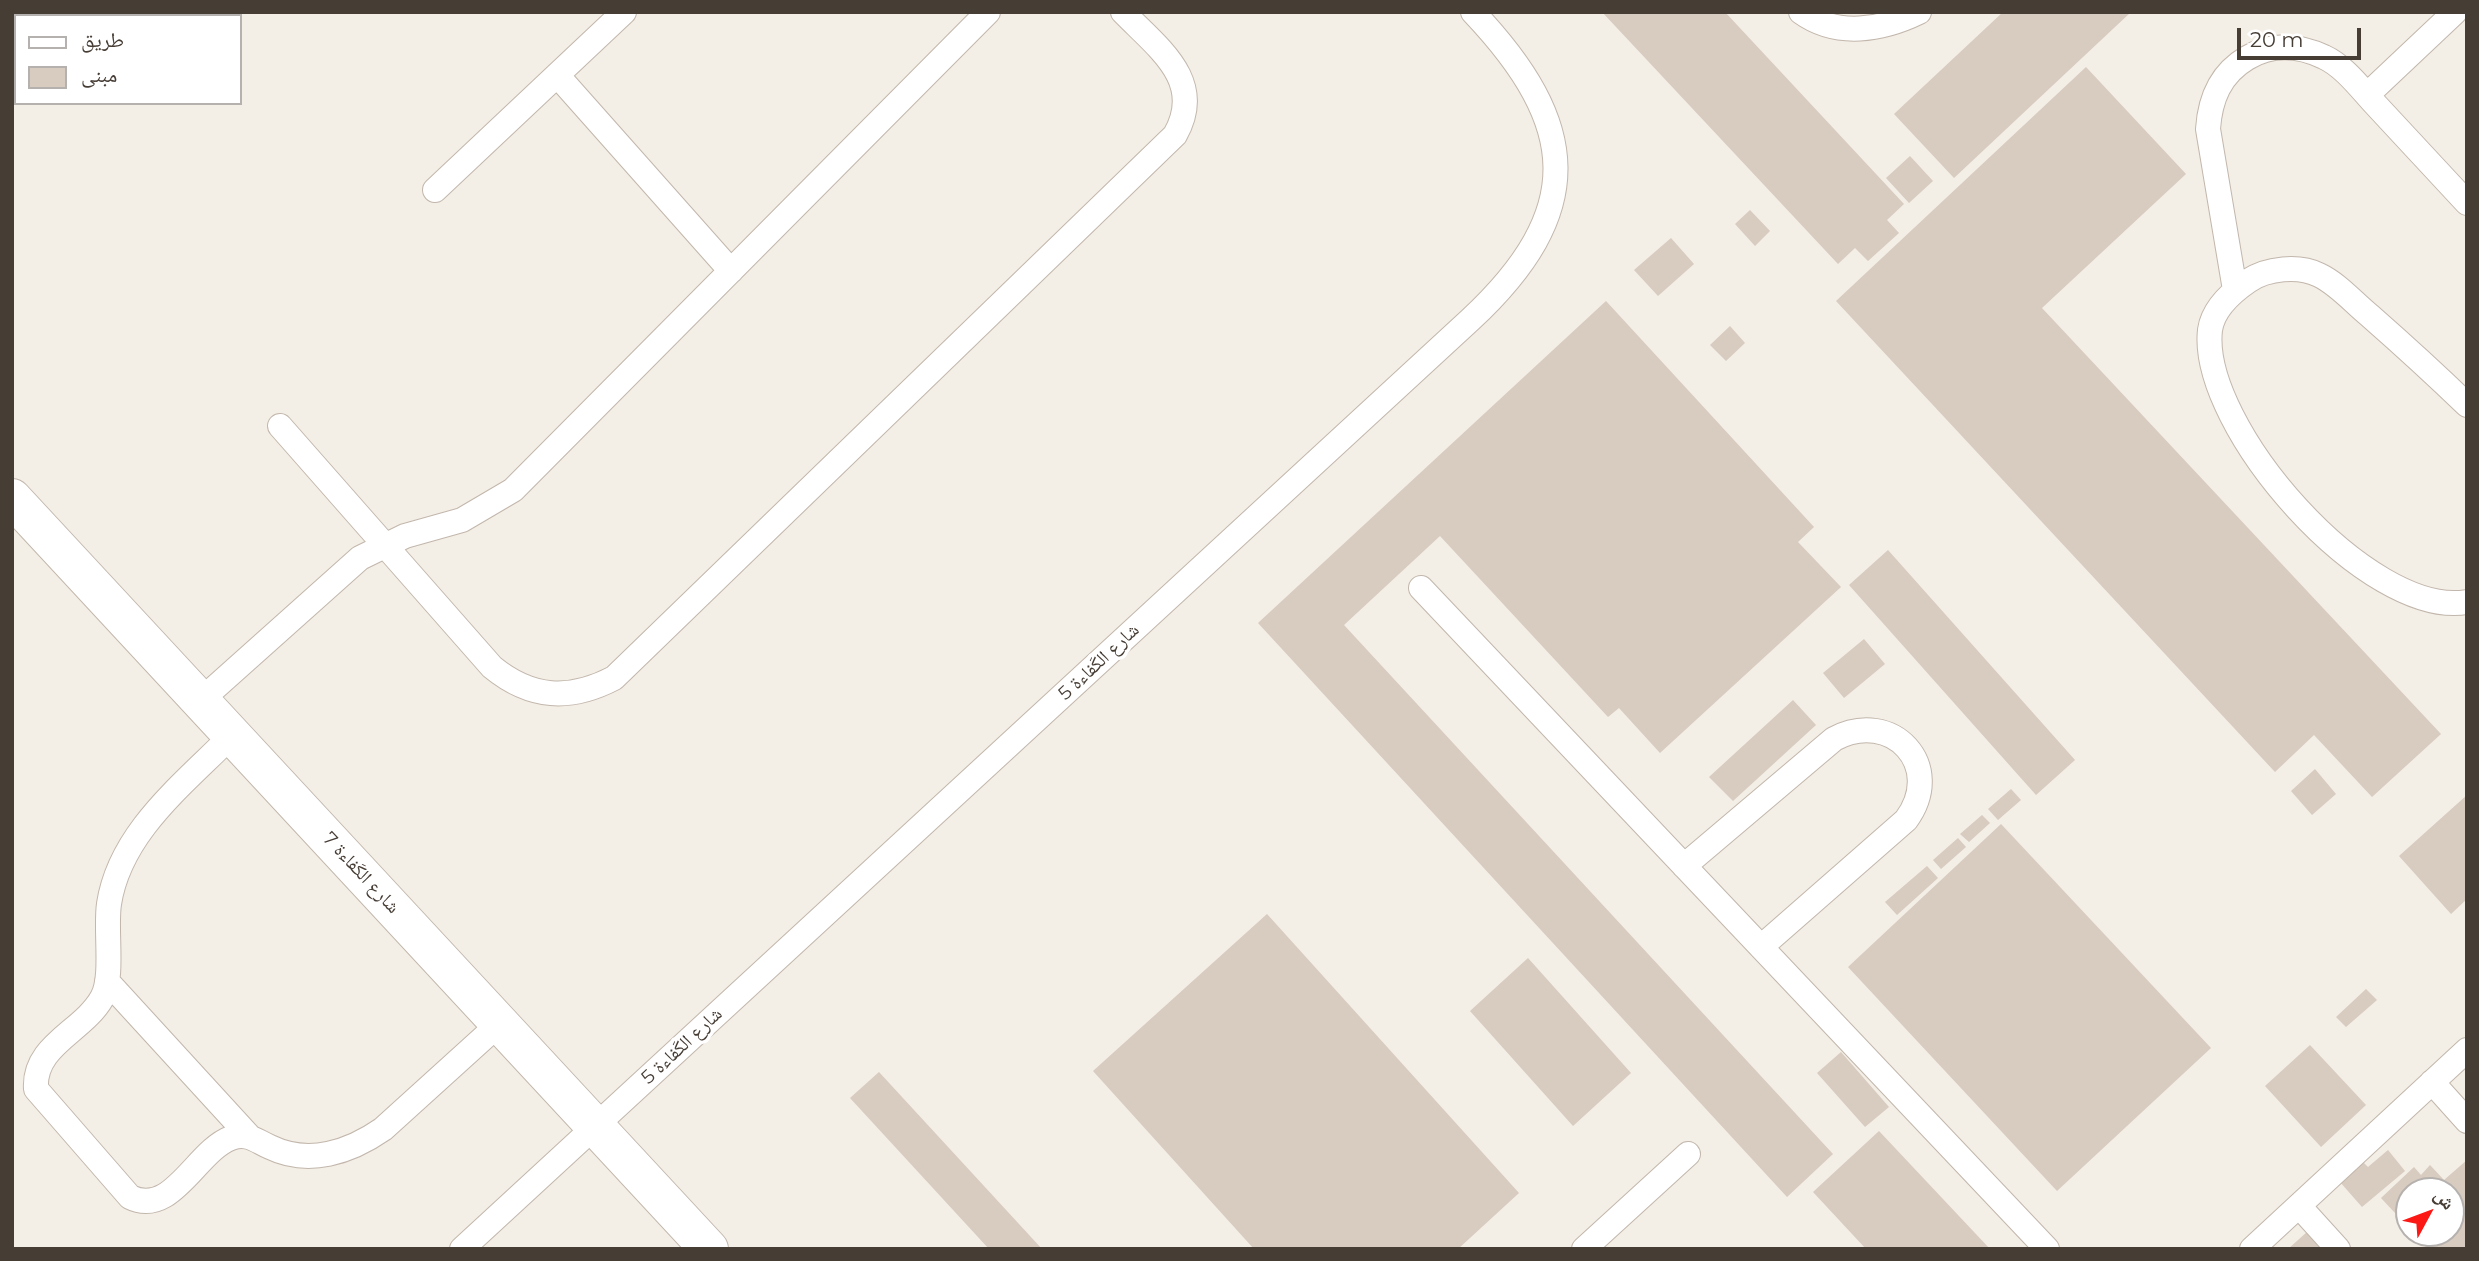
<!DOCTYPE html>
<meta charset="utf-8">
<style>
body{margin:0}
#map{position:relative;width:2479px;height:1261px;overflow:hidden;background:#f3eee6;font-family:Montserrat,"Noto Naskh Arabic",sans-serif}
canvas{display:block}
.frame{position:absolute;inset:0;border:14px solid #463d35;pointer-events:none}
.legend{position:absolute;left:14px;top:14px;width:228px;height:91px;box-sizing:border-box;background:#fff;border:2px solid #b5b1ae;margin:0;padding:9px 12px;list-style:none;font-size:21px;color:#463d35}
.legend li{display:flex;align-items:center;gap:14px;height:35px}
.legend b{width:35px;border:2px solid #b5b1ae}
.north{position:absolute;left:2395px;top:1177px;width:70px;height:70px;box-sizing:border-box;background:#fff;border:2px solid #b5b1ae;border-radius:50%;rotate:49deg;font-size:19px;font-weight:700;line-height:28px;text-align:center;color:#463d35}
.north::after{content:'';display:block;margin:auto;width:24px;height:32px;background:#fb1815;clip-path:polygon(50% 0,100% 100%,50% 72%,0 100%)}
.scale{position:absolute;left:2237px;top:28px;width:124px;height:32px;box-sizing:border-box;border:4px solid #463d35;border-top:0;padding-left:9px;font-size:21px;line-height:24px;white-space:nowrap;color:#463d35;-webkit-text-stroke:5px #fff;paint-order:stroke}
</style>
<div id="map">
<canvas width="2479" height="1261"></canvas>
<div class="frame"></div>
<ul class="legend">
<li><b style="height:9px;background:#fff"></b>طريق</li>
<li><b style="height:19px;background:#d8cbbf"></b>مبنى</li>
</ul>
<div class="north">ش</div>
<div class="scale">20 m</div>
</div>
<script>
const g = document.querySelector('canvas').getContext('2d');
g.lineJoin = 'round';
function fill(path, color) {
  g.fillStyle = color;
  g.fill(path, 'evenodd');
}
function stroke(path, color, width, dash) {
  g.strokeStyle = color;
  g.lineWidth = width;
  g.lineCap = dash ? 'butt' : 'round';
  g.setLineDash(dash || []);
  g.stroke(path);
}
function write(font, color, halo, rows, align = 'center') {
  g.font = font + ' Montserrat,"Noto Naskh Arabic",sans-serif';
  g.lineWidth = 7;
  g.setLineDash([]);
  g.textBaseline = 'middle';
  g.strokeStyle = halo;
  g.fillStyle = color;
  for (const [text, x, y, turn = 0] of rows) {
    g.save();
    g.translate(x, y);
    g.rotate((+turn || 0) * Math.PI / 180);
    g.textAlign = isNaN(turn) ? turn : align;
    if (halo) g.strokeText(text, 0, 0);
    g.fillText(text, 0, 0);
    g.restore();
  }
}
fill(new Path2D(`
 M1602 12H1725L1904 204 1887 220 1899 233 1868 261 1855 248 1838 264Z
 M2003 12H2131L1954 178 1894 114Z
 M2086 67 2186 174 2042 308 2441 734 2372 797 2314 735 2275 772 1836 301Z
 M1910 156 1933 181 1909 203 1886 178Z
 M1750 210 1770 231 1755 246 1735 224Z
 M1671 238 1694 264 1658 296 1634 270Z
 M1606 301 1814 527 1798 542 1841 587 1660 753 1619 708 1608 717 1440 536 1344 625 1833 1154 1787 1197 1258 623Z
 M1730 326 1745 343 1726 361 1710 345Z
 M1888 550 2075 760 2036 795 1849 585Z
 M1864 639 1885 664 1844 698 1823 673Z
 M1793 700 1816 725 1733 801 1709 777Z
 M2315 769 2336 794 2312 815 2291 791Z
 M2011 789 2021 800 1998 820 1988 809Z
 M2467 795V899L2451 914 2399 856Z
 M1982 815 1990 823 1969 842 1960 834Z
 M2001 824 2211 1048 2057 1191 1848 967Z
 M1958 838 1966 847 1941 869 1933 860Z
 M1927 866 1938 878 1897 915 1885 902Z
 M1267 914 1519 1193 1458 1249H1254L1093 1071Z
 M1528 958 1631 1073 1573 1126 1470 1011Z
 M2366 989 2377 1000 2346 1027 2336 1017Z
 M2310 1045 2366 1105 2321 1147 2265 1086Z
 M1841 1052 1889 1107 1865 1127 1817 1073Z
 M879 1072 1042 1249H989L850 1098Z
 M1879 1131 1990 1249H1866L1813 1192Z
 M2388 1150 2405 1171 2362 1207 2340 1182 2363 1162 2368 1167Z
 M2467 1160V1249H2428L2413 1233H2451V1191H2409V1228L2381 1198 2414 1167 2421 1175 2430 1165 2444 1180Z
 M2307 1232 2322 1249H2288Z`), '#d8cbbf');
const service = new Path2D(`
 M1801 12C1837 38 1882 30 1919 12
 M557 75 731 271
 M2367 95 2455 12
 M435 190 624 12
 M2235 290 2208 129C2210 99 2220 74 2247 58 2272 43 2299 45 2324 57 2344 66 2361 89 2375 104 2406 137 2436 170 2467 203
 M2467 405C2435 374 2402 344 2369 315 2353 302 2338 284 2319 275 2299 265 2267 268 2248 281 2232 292 2213 309 2210 330 2199 426 2368 619 2467 602
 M280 426 492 667C531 699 570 701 614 678L1175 135C1206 81 1158 48 1123 12
 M1421 588 2047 1249
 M200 701 360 558 405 536 462 520 513 490 988 12
 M232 735C184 784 120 832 109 904 105 930 114 977 102 998 83 1032 33 1045 36 1089L130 1197C172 1218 196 1151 231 1138 248 1132 256 1141 270 1147 309 1166 350 1152 383 1129L500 1023
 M1684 866 1834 739C1892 708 1946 766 1906 820L1761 947
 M107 981 249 1136
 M2432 1082 2467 1121
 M2299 1206 2338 1249
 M462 1249 1470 320C1587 211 1580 125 1473 12
 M1584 1249 1688 1154
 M2252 1249 2467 1050`);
const minor = new Path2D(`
 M44 16 47 12
 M12 45 16 42
 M12 498 709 1249`);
stroke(service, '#c2b7ac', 26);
stroke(minor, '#c2b7ac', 40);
stroke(service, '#fff', 24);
stroke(minor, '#fff', 38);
write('19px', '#463d35', '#fff', [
 ["شارع الكَفاءة 5",1099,662,-43],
 ["شارع الكَفاءة 7",361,873,47],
 ["شارع الكَفاءة 5",682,1046,-43]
]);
</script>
